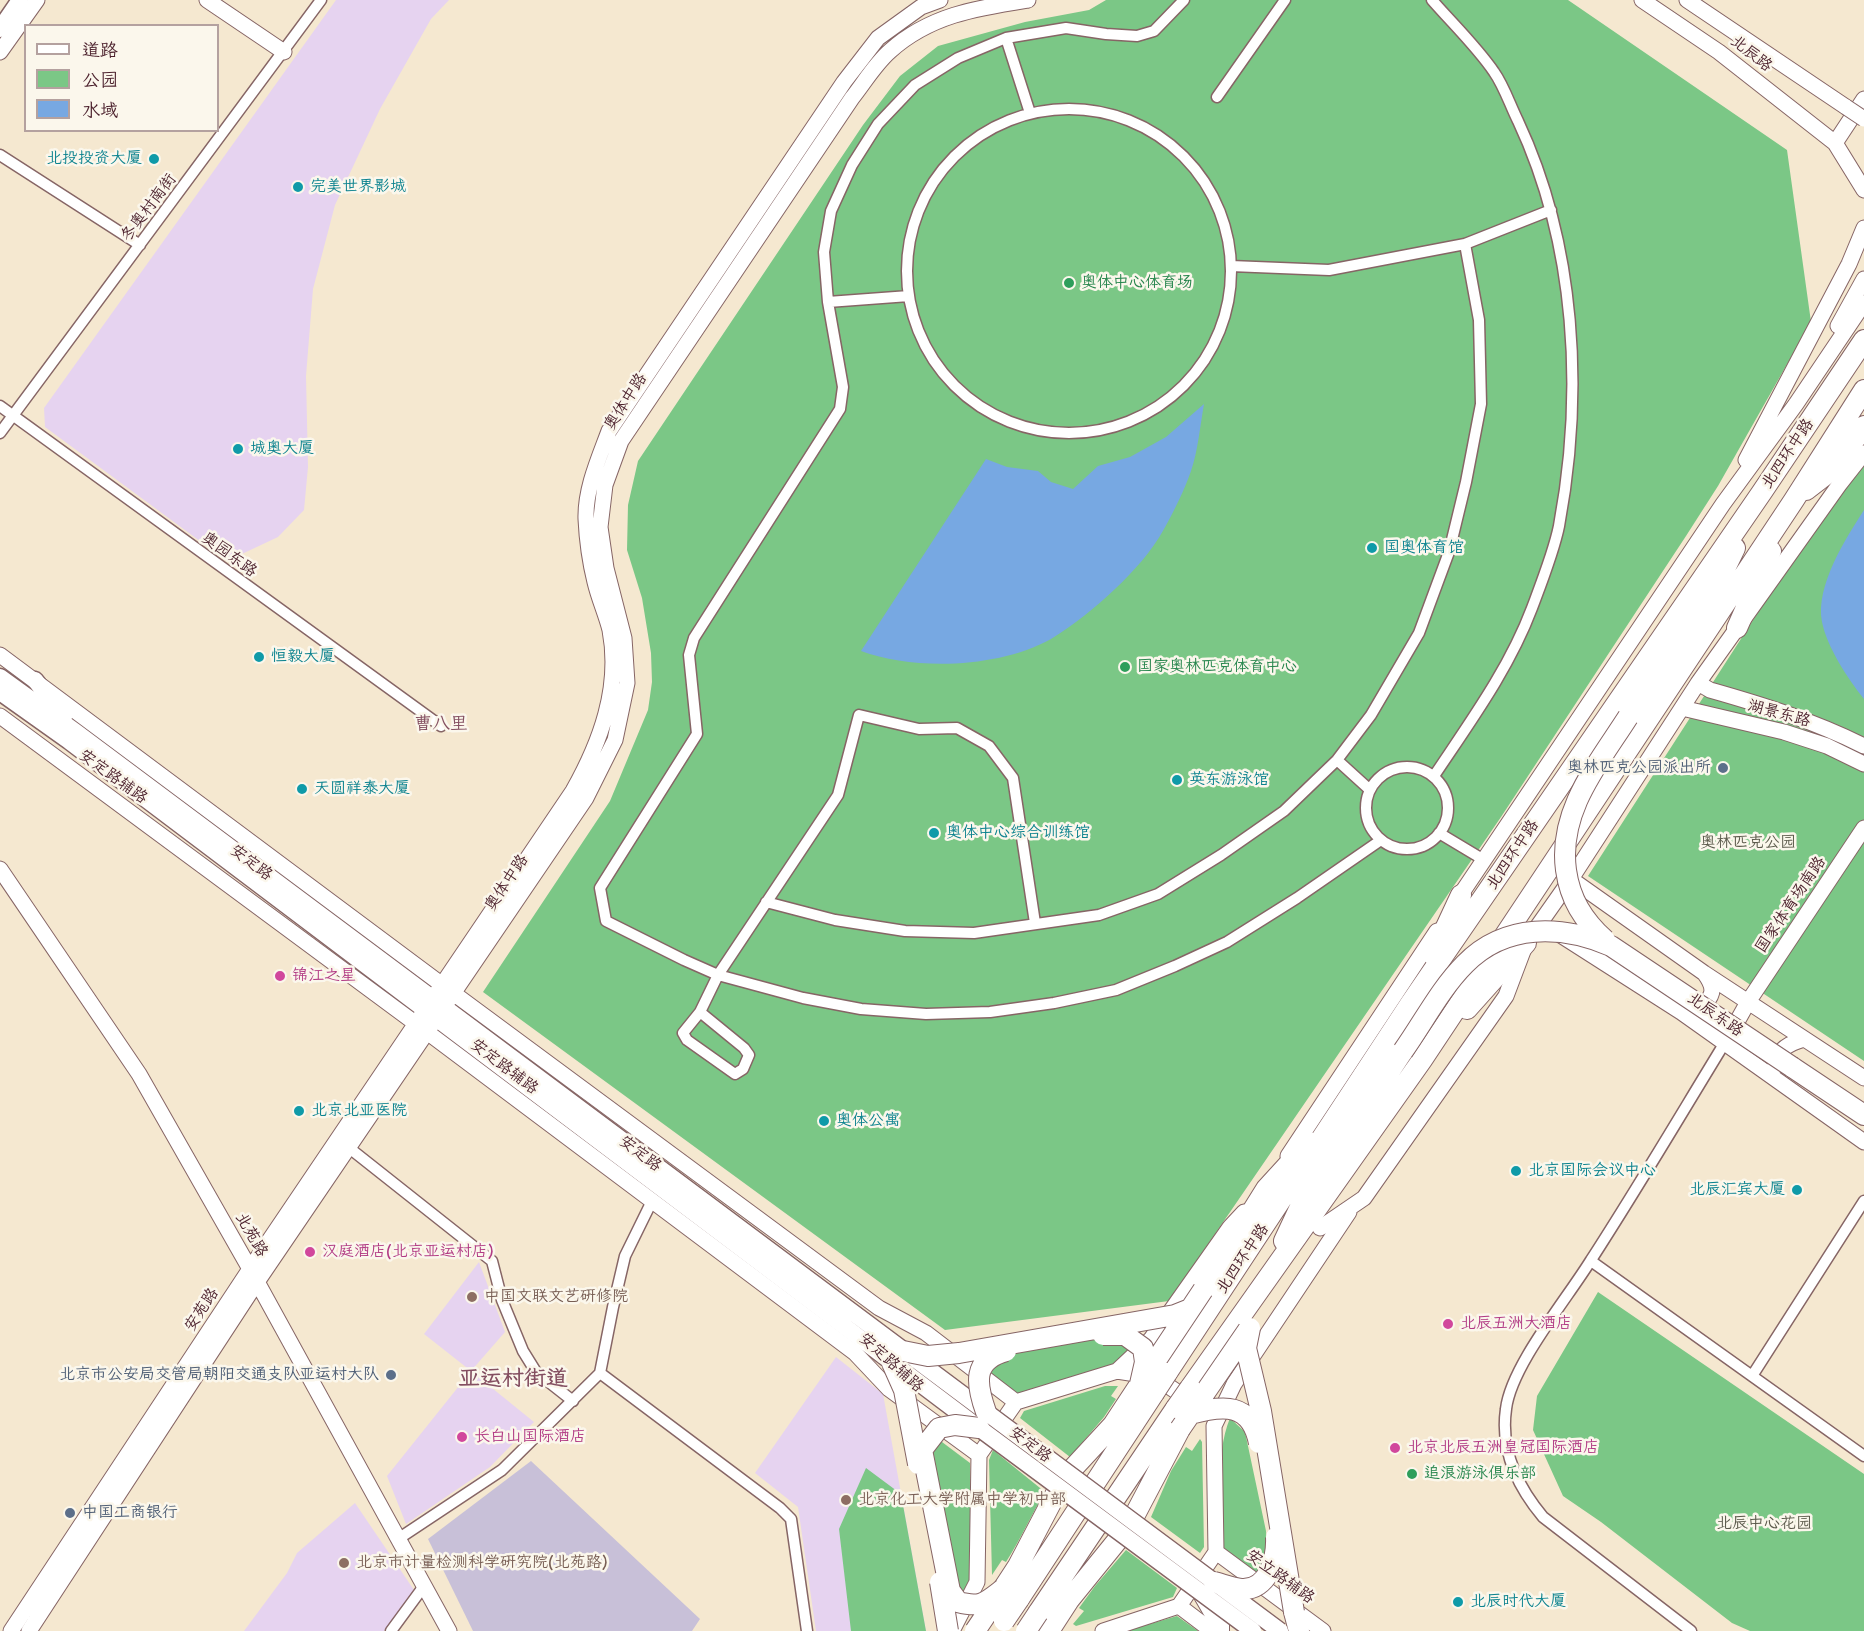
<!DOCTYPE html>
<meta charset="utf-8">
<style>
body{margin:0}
#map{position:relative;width:1864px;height:1631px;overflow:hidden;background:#f5e8d0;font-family:"Balsamiq Sans","LXGW WenKai TC",sans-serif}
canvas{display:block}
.legend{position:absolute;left:24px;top:24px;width:195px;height:108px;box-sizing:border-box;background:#fbf7ec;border:2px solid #b4a19f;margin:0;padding:8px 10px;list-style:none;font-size:18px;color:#4a1f2b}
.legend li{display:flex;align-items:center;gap:12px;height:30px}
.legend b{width:30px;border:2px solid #b4a19f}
</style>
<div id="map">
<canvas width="1864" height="1631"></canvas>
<ul class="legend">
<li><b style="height:8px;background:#fff"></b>道路</li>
<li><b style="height:16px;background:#7bc786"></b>公园</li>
<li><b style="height:16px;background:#77a8e2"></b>水域</li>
</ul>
</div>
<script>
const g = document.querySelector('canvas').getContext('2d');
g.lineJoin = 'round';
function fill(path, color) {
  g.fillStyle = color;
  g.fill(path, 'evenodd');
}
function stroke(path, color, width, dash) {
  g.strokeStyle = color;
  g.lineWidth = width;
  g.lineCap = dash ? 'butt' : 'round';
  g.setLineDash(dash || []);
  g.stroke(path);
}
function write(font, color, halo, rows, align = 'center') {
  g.font = font + ' "Balsamiq Sans","LXGW WenKai TC",sans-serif';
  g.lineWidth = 5;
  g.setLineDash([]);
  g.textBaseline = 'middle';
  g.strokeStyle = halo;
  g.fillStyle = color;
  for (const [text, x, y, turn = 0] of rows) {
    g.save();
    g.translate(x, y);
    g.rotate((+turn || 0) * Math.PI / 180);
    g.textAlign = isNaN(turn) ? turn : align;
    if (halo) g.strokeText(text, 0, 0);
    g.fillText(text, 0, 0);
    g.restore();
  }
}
fill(new Path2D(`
 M336 0H449L431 19 380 109 335 205 313 289 306 376 308 467 304 510 278 537 227 561 45 427 44 408Z
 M479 1262 505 1332 471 1371 534 1422 490 1467 406 1524 387 1476 471 1371 424 1334Z
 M836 1357 883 1394 926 1631H816L798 1507 755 1473Z
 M355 1503 414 1590 384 1631H244L287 1573 297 1553Z`), '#e6d3f0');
fill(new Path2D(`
 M531 1461 700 1619 692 1631H473L428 1539Z`), '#c8c0d8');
fill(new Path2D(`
 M1106 0H1568L1787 150 1811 322 1718 486 1686 536 1501 817 1169 1301 945 1330 483 992 610 801 648 710 652 682 651 653 642 598 627 550 628 505 638 461 863 125 900 76 938 46 1025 22 1089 10Z
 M1864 448V1061L1588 876Z
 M1598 1292 1864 1474V1631H1750L1732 1623 1601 1522 1563 1496 1533 1430 1537 1396Z
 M1089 1340H1115L1127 1345 1128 1355 1110 1370 1017 1394 988 1371 1020 1350Z
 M1105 1386H1118L1111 1396 1116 1399 1104 1417 1070 1457 1020 1418 1024 1411Z
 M1230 1418 1245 1432 1266 1531C1267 1547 1266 1559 1257 1573L1223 1548C1222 1505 1214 1458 1230 1418Z
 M938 1439 970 1463 971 1591 966 1599 955 1594 931 1450Z
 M1200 1439 1202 1442 1204 1547 1200 1553 1151 1517 1171 1471 1186 1447 1192 1451Z
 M993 1450 1045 1492C1031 1515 1021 1539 1006 1562L1002 1560 992 1575 989 1460Z
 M866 1468 901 1494 926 1631H851L839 1529Z
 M1126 1550 1177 1588 1173 1597 1076 1626 1073 1624 1084 1611 1079 1608 1095 1586Z
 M1177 1616 1198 1631H1126Z`), '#7bc786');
fill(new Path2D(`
 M1204 404C1200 426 1198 451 1191 471 1184 491 1174 511 1164 529 1152 551 1133 572 1115 589 1096 607 1074 625 1051 639 999 668 915 671 861 651L986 459 1007 467 1038 471 1051 482 1073 489 1098 466 1130 457 1166 437Z
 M1864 510V699C1848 679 1827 647 1822 622 1815 586 1846 538 1864 510Z`), '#77a8e2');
const street = new Path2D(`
 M1184 0 1154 31 1137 36 1106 34 1066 28 1006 38 958 58 915 85 878 124 852 165 831 211 824 252 828 302 843 387 840 409 694 638 689 655 697 734 600 888 606 921 684 960 718 975 803 998 861 1009 926 1014 990 1012 1054 1003 1116 990 1175 966 1227 942 1297 898 1381 840
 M1432 0C1452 23 1477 47 1494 72 1504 86 1510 105 1518 121 1576 245 1584 392 1559 526 1554 551 1541 584 1532 608 1509 669 1470 722 1434 776
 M1006 38 1030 113
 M1217 97 1285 0
 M907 271a162 162 0 1 1 324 0a162 162 0 1 1-324 0Z
 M0 155 140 245
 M1231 266 1329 270 1465 244 1551 210
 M828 302 909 296
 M0 406 441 726
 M0 433 321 0
 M1337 760 1370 790
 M1366 808a41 41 0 1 1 82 0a41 41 0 1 1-82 0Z
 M1439 833 1484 860
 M766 902 835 920 905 931 974 933 1099 915 1158 894 1221 855 1284 811 1337 760 1371 715 1419 633 1449 552 1466 482 1481 404 1479 320 1465 244
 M700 1012 744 1048 749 1055 743 1069 735 1074 687 1040 683 1033 700 1012 718 975 838 795 859 715 919 729 957 728 989 746 1013 778 1035 923
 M348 1147 492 1261 502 1300 523 1351 536 1372 573 1401
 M1591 1261 1864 1456
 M600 1373 780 1508 791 1519 807 1631
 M1752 1376 1864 1201
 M398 1539 502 1470 600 1373 613 1307 625 1256 652 1201
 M391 1631 424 1586
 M1691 1631 1543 1517C1517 1486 1500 1451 1506 1409 1511 1366 1567 1299 1591 1260 1637 1189 1680 1116 1724 1044`);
const secondary = new Path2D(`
 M207 0 284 52
 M1642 0 1719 52 1835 143 1864 190
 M1687 0 1846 107
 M0 52 37 0
 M1835 143 1864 99
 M1838 326 1864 279
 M1746 460 1849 264 1864 228
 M0 655 441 984 879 1308 926 1333 1016 1402
 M1698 683 1710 690C1763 705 1814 721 1864 746
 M1682 708 1784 732 1827 746 1864 764
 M0 716 415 1023 855 1353 889 1389 979 1455
 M0 869 139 1074 250 1269 449 1631
 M1571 879 1704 973 1864 1078
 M1455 903 1723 504 1796 404 1864 303
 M1559 934 1681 1012 1864 1142
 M1695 1012H1698C1711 997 1718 992 1705 974
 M1729 1036 1748 1002 1864 828
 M1775 1067C1775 1050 1790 1043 1804 1039
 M1288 1156 1437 931
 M1320 1228 1364 1198 1506 996 1526 943 1571 879 1698 683 1839 485 1864 453
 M1117 1371 1151 1339 1230 1227 1244 1212
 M1216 1552 1323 1631
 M1179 1606 1212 1631
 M11 1631 250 1269 573 791C600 743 621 688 610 630 606 614 599 599 595 582 590 562 587 540 586 519 585 489 599 458 609 431L844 82 878 38 921 7 940 0
 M29 1631 257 1282 586 798 615 740 627 683 624 638 606 568 600 527 605 485 621 441 852 98C864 83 875 64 890 51 930 15 977 8 1028 0
 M952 1631 977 1582 979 1455 1016 1402 1117 1371 1155 1377 1192 1402
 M1103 1631 1179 1606 1216 1552 1214 1426 1234 1384 1349 1212`);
const primary = new Path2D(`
 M0 29 20 0
 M0 677 76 732 986 1412
 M35 680 64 717
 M0 692 69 741 979 1428`);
const highway = new Path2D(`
 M1806 490 1837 466 1864 426
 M1737 628 1771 551
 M1628 717 1716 587 1735 548
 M1433 955 1461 895
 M1467 1009 1526 943
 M1792 1067 1864 1115
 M1284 1241 1300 1207 1403 1051
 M1203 1290 1266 1189 1309 1142
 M1167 1373 1410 1004 1762 492 1864 340
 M1190 1388 1422 1060 1794 500 1864 390
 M1003 1589 1018 1566 1064 1478 1113 1425 1140 1384
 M1204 1595 1219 1621V1631
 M1019 1599 1154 1393
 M1294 1612 1299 1631
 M1038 1613 1176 1408
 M1049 1631 1069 1600 1129 1526 1180 1429`);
stroke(street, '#866565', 13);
stroke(secondary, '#866565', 17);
stroke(primary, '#866565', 19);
stroke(highway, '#866565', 22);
stroke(street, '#fff', 10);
stroke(secondary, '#fff', 15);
stroke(primary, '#fff', 16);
stroke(highway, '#fff', 20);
const secondaryBridge = new Path2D(`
 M1846 107 1864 119`);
const primaryBridge = new Path2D(`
 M986 1412 1280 1631
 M979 1428 1253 1631`);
const highwayBridge = new Path2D(`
 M1605 940C1583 920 1570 899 1566 870 1558 811 1598 764 1628 717
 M1403 1051C1423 1023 1440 989 1465 964 1505 923 1562 925 1611 946L1792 1067
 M1250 1328 1246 1348 1261 1411 1294 1612
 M1103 1335H1125L1143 1348 1145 1362 1140 1384
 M903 1351 928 1356 959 1353 1175 1315 1190 1309
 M892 1363 904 1390 918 1464
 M1145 1377 1203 1290
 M1154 1393 1167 1373
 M1176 1408 1190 1388
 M986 1412C976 1384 972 1360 1006 1351
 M1190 1414C1223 1405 1251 1402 1259 1443
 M979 1428 955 1425 939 1428 922 1450 950 1591 958 1602C981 1608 985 1603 1003 1589
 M1180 1429 1248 1330
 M940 1582 948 1631
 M1214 1582C1222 1584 1232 1588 1241 1589 1268 1591 1277 1559 1276 1537
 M1004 1621 1019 1599
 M975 1631 1000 1594
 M1026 1631 1038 1613`);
stroke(secondaryBridge, '#866565', 17, []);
stroke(primaryBridge, '#866565', 19, []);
stroke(highwayBridge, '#866565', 22, []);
stroke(secondaryBridge, '#fff', 15);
stroke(primaryBridge, '#fff', 16);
stroke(highwayBridge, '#fff', 20);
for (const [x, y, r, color] of [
 [154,159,6,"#0f9aa8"],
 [298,187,6,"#0f9aa8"],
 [1069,283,6,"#2e9e5b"],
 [238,449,6,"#0f9aa8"],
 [1372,548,6,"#0f9aa8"],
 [259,657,6,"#0f9aa8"],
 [1125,667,6,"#2e9e5b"],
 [1723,768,6,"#5c6f8a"],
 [1177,780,6,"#0f9aa8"],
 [302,789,6,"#0f9aa8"],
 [934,833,6,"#0f9aa8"],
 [280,976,6,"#d1479c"],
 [299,1111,6,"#0f9aa8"],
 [824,1121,6,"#0f9aa8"],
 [1516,1171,6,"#0f9aa8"],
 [1797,1190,6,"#0f9aa8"],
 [310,1252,6,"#d1479c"],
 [472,1297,6,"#8d6e63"],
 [1448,1324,6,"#d1479c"],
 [391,1375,6,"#5c6f8a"],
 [462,1437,6,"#d1479c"],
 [1395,1448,6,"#d1479c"],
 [1412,1474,6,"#2e9e5b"],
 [846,1500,6,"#8d6e63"],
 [70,1513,6,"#5c6f8a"],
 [344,1563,6,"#8d6e63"],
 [1458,1602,6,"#0f9aa8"]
]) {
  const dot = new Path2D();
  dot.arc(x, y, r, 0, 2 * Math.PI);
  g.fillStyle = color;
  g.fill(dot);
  stroke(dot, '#fbf7ec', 2);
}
write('16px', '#4a1f2b', '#fbf7ec', [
 ["北辰路",1751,54,38],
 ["冬奥村南街",149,208,-53],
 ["奥体中路",626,402,-57],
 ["北四环中路",1788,454,-56],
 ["奥园东路",229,555,36],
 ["湖景东路",1779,714,15],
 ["安定路辅路",113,777,36],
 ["北四环中路",1513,855,-56],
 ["安定路",251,863,37],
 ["奥体中路",507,883,-56],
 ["国家体育场南路",1791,905,-56],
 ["北辰东路",1715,1015,35],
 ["安定路辅路",504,1067,37],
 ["安定路",640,1154,37],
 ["北苑路",251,1235,60],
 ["北四环中路",1243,1259,-56],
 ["安苑路",202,1310,-57],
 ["安定路辅路",891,1363,42],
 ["安定路",1030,1445,37],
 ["安立路辅路",1280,1577,36]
]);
write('16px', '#0d838f', '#fbf7ec', [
 ["北投投资大厦",142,159,"right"],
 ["完美世界影城",310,187],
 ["城奥大厦",250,449],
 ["国奥体育馆",1384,548],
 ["恒毅大厦",271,657],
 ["英东游泳馆",1189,780],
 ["天圆祥泰大厦",314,789],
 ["奥体中心综合训练馆",946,833],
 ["北京北亚医院",311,1111],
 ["奥体公寓",836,1121],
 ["北京国际会议中心",1528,1171],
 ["北辰汇宾大厦",1785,1190,"right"],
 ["北辰时代大厦",1470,1602]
], 'left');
write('16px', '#27864d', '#fbf7ec', [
 ["奥体中心体育场",1081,283],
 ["国家奥林匹克体育中心",1137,667],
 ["追浪游泳俱乐部",1424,1474]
], 'left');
write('16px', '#4e5e75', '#fbf7ec', [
 ["奥林匹克公园派出所",1711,768],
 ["北京市公安局交管局朝阳交通支队亚运村大队",379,1375],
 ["中国工商银行",82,1513,"left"]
], 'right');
write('16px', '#5b5a4b', '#fbf7ec', [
 ["奥林匹克公园",1748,843],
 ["北辰中心花园",1764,1524]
]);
write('16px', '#b23c85', '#fbf7ec', [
 ["锦江之星",292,976],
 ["汉庭酒店(北京亚运村店)",322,1252],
 ["北辰五洲大酒店",1460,1324],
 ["长白山国际酒店",474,1437],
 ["北京北辰五洲皇冠国际酒店",1407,1448]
], 'left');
write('16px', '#785e54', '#fbf7ec', [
 ["中国文联文艺研修院",484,1297],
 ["北京化工大学附属中学初中部",858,1500],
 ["北京市计量检测科学研究院(北苑路)",356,1563]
], 'left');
write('18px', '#844f61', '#fbf7ec', [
 ["曹八里",441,724]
]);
write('bold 22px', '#844f61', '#fbf7ec', [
 ["亚运村街道",513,1379]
]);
</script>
